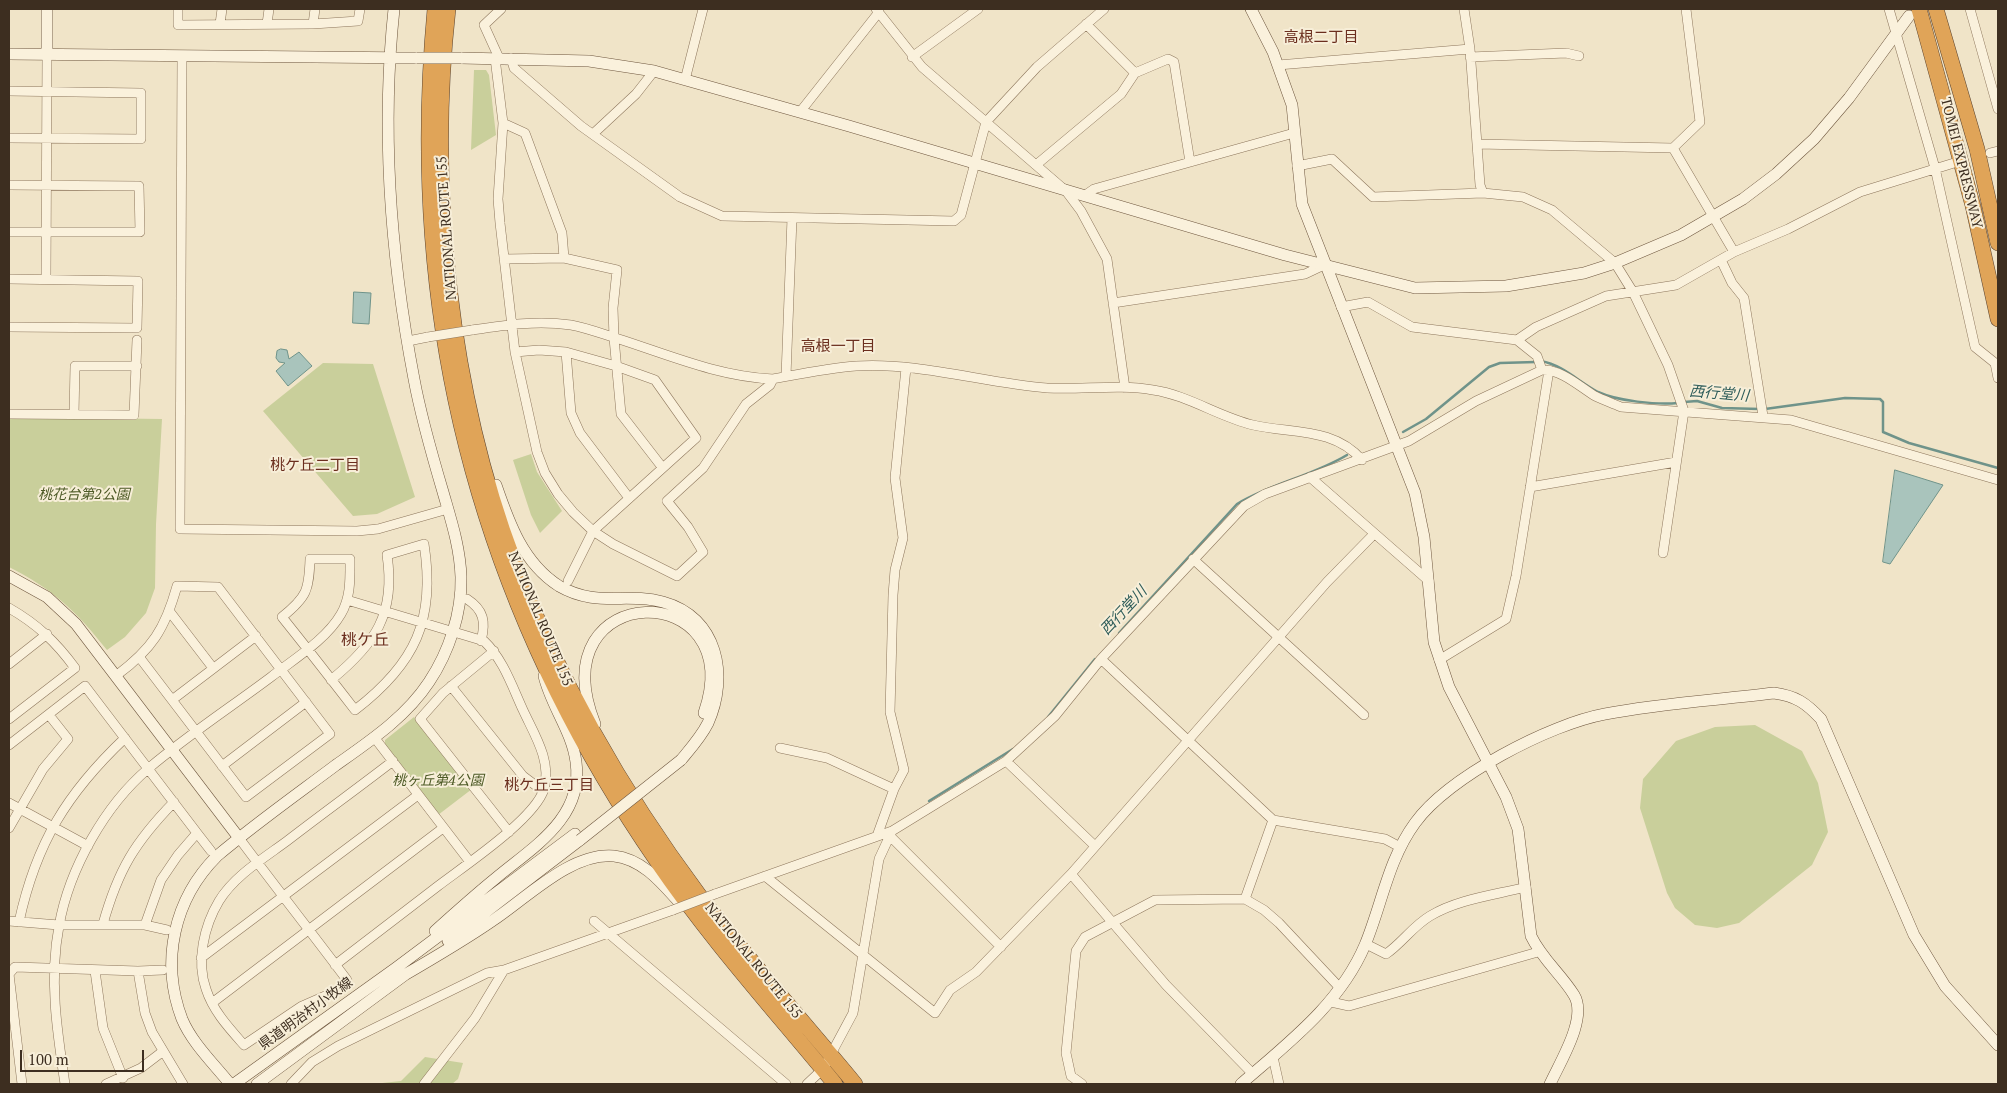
<!DOCTYPE html>
<meta charset="utf-8">
<style>
body{margin:0}
#map{position:relative;width:2007px;height:1093px;overflow:hidden;background:#f0e4c8;font-family:"PT Serif",serif}
canvas{display:block}
.frame{position:absolute;inset:0;border:10px solid #3d2e20;pointer-events:none}
.scale{position:absolute;left:20px;top:1050px;width:124px;height:22px;box-sizing:border-box;border:2px solid #3d2e20;border-top:0;padding-left:6px;font-size:15px;line-height:18px;white-space:nowrap;color:#3d2e20;-webkit-text-stroke:4px #f7eed8;paint-order:stroke}
</style>
<div id="map">
<canvas width="2007" height="1093"></canvas>
<div class="frame"></div>
<div class="scale">100 m</div>
</div>
<script>
const g = document.querySelector('canvas').getContext('2d');
g.lineJoin = 'round';
function fill(path, color) {
  g.fillStyle = color;
  g.fill(path, 'evenodd');
}
function stroke(path, color, width, dash) {
  g.strokeStyle = color;
  g.lineWidth = width;
  g.lineCap = dash ? 'butt' : 'round';
  g.setLineDash(dash || []);
  g.stroke(path);
}
function write(font, color, halo, rows, align = 'center') {
  g.font = font + ' "PT Serif","Noto Sans JP",serif';
  g.lineWidth = 4;
  g.setLineDash([]);
  g.textBaseline = 'middle';
  g.strokeStyle = halo;
  g.fillStyle = color;
  for (const [text, x, y, turn = 0] of rows) {
    g.save();
    g.translate(x, y);
    g.rotate((+turn || 0) * Math.PI / 180);
    g.textAlign = isNaN(turn) ? turn : align;
    if (halo) g.strokeText(text, 0, 0);
    g.fillText(text, 0, 0);
    g.restore();
  }
}
fill(new Path2D(`
 M474 70H486L489 75 496 135 471 150Z
 M323 363 373 364 415 497 377 514 353 516 263 411Z
 M9 417 162 419 156 524 155 588 146 613 125 637 107 650C76 611 54 590 9 567Z
 M531 454 537 472 562 511 540 533 531 515 513 460Z
 M414 717 472 789 438 815 385 744V740Z
 M1755 725 1802 751 1818 783 1828 832 1812 865 1739 923 1717 928 1695 925 1675 908 1667 893 1640 808 1643 779 1676 741 1715 727Z
 M425 1057 463 1063 458 1079 452 1084H373L401 1081Z`), '#c9cf9b');
const water = new Path2D(`
 M354 292 371 293 369 324 353 323Z
 M281 349 287 350 289 359 299 352 312 366 288 386 276 371 285 363 279 362 276 358 277 351Z
 M1895 470 1943 485 1890 564 1883 562Z`);
fill(water, '#a9c4bc');
stroke(water, '#6f938a', 1);
stroke(new Path2D(`
 M1541 361C1563 365 1579 382 1598 392 1617 401 1657 405 1678 403
 M1684 402 1697 401 1722 408 1760 409
 M1765 409 1845 398 1880 399 1883 402V432L1909 443 1998 468
 M1403 432 1426 419 1489 367 1500 363 1536 362
 M1119 633 1237 504C1272 483 1312 476 1347 455
 M1048 717 1095 659
 M929 801 1013 749`), '#6f938a', 2.5);
const street = new Path2D(`
 M178 9V25L313 24 358 21 360 9
 M876 9 922 67 1066 191 1081 211 1107 259 1125 388
 M1464 9 1470 49 1480 185 1483 193 1523 197 1552 210 1615 263 1633 292 1668 365 1684 411 1663 553
 M1686 9 1700 122 1673 148 1734 252
 M1889 9 1935 168 1975 347 1995 363 1998 378
 M1970 9 1998 109
 M220 24 222 9
 M267 24 269 9
 M313 24 315 9
 M1086 24 1135 73 1168 59 1174 62 1190 162
 M182 56 180 529 357 531 378 529 448 509
 M912 57 978 9
 M1470 57 1566 53 1579 56
 M495 58 503 123 498 199 500 223 515 352 537 452 545 473 558 494 573 512 593 531 613 544 677 576 703 552 688 527 667 501 703 468 746 404 770 385 773 379
 M499 58 484 25 501 9
 M511 58 514 68 581 126 680 197 722 216 954 221 961 215 986 122 1037 67 1104 9
 M1278 65 1470 49
 M685 80 703 9
 M9 91 141 93V139L9 138
 M800 112 879 12
 M503 123 525 133 562 233 564 258
 M593 134 636 94 654 71
 M1477 144 1673 148
 M1990 153 1998 151
 M1036 165 1121 94 1135 73
 M1297 166 1332 159 1373 197 1483 193
 M9 185 139 186 140 232H9
 M1084 196 1094 189 1294 133
 M504 259 564 258 617 270 613 308 614 338 621 414 662 467
 M1721 260 1732 283 1744 298 1763 416
 M9 279 138 281 137 328 9 327
 M46 279 47 55
 M1113 303 1305 274 1324 265
 M1341 307 1368 302 1412 327 1517 340 1537 356 1542 370
 M472 330C505 325 537 320 571 325 588 328 605 335 622 340 671 356 721 377 773 379 800 374 828 368 856 366 920 362 984 383 1047 388 1082 390 1119 384 1153 390 1188 395 1219 417 1253 425 1292 434 1333 427 1362 460
 M1517 340 1536 327 1606 296 1676 285 1734 252 1788 229 1860 192 1954 163
 M408 341 428 337
 M515 352 539 350 566 352 616 366 655 380 696 438 593 531 568 581
 M566 352 571 413 580 433 629 498
 M786 376 792 218
 M9 414 134 415 137 340
 M74 414 75 366H137
 M1310 477 1429 581
 M1530 487 1676 462
 M1193 559 1364 715
 M467 599C484 610 486 622 481 641
 M9 608C37 624 56 642 75 668L9 719
 M170 612 213 668
 M494 651 443 693 420 719 509 832
 M1101 659 1273 820 1385 839 1400 847
 M1439 660 1506 619 1516 576 1549 370
 M9 664 47 634
 M117 675C152 649 165 629 177 586L218 587 330 734 246 797 140 658
 M451 686 523 776 543 791
 M172 700 256 636
 M374 737 470 862
 M9 745 85 686 197 833 178 855 161 880 145 925H59L9 921
 M780 748 827 758 894 789
 M1006 761 1095 846
 M222 766 306 702
 M9 803 88 846
 M9 828 43 769 68 739 49 715
 M197 833 211 851
 M877 836 894 789 904 770 890 712 893 595 895 570 903 538 895 478 906 368
 M890 836 1001 947
 M239 838C274 885 311 932 347 980L343 988 302 1006 244 1045C229 1028 213 1011 206 989 196 961 204 926 219 901 234 876 264 858 287 841 322 814 358 788 393 761
 M1071 874 1166 985 1253 1074
 M765 876 935 1013 950 990 976 972 1071 874 1327 582 1374 534
 M715 894 892 831 1006 761 1055 716 1101 659 1244 506 1265 494 1409 441 1476 401 1542 370C1561 369 1580 387 1595 396 1603 400 1612 403 1621 407L1791 420 1998 480
 M1245 899 1273 820
 M594 921 786 1084
 M19 922C36 843 67 793 125 738
 M103 924C118 870 135 842 174 802
 M145 925 167 930
 M1366 944 1386 954C1402 943 1413 926 1430 916 1458 899 1495 895 1526 887
 M201 958 418 795
 M335 965C370 938 404 912 438 886 464 866 535 819 544 789 552 761 534 734 523 710 512 686 503 659 484 641L347 600
 M95 971 103 1028 123 1078
 M138 971 163 970
 M1331 1002 1349 1006 1538 952
 M212 1003 443 828
 M1273 1057 1279 1084
 M22 1084 9 974 15 967 138 971 145 1013 152 1032 183 1084
 M65 1084C57 1031 49 979 59 926 69 869 105 805 149 768 188 735 231 707 271 677 294 659 326 640 341 614 351 597 350 578 350 559H310C309 590 307 597 282 617 307 648 331 679 355 710 415 664 436 620 424 544L387 555C396 614 375 644 331 680
 M106 1084 141 1068 162 1052
 M291 1084 312 1062 338 1046 487 973 504 970 673 910
 M424 1084 475 1018 504 970
 M807 1084 823 1069 853 1013 879 859 892 831
 M1082 1084 1071 1076 1066 1053 1076 951 1085 937 1155 900 1245 899 1264 910 1279 923 1340 988`);
const secondary = new Path2D(`
 M1251 9 1273 52 1292 105 1302 204 1415 493 1424 537 1434 642 1449 687 1506 797 1518 829 1531 936C1542 959 1561 974 1574 995 1588 1018 1560 1062 1550 1084
 M9 54 417 58
 M47 55V9
 M461 58 589 61 654 71 849 126 1285 255 1415 288 1506 286 1584 273 1615 263 1681 235 1743 199 1776 174 1814 139 1849 98 1909 16
 M496 485C509 523 523 563 559 586 597 608 626 592 663 602 718 617 729 676 708 723 701 737 691 748 681 760
 M9 576 47 597 76 624 239 838
 M595 724C537 578 751 576 704 713
 M435 931C455 913 475 895 496 878 533 847 584 818 576 762 572 731 551 706 544 676
 M448 941 580 840
 M401 977C432 959 463 941 492 921 527 898 571 852 614 856 642 859 661 882 678 901
 M230 1084C214 1064 192 1043 182 1019 160 961 174 899 217 856 255 824 296 795 336 765 370 741 406 717 429 682 449 652 462 613 461 577 460 547 451 520 443 492 432 455 421 417 414 379 391 259 381 131 394 9
 M234 1084 396 968 575 834
 M257 1084 406 974
 M1241 1084C1288 1043 1340 1004 1365 945 1382 904 1388 860 1415 823 1448 777 1550 724 1605 714 1661 703 1718 700 1774 693 1796 696 1806 703 1821 719L1914 935 1945 986 1998 1045`);
const highway = new Path2D(`
 M435 9C406 320 479 603 657 861 710 939 775 1011 835 1084
 M448 9C428 188 450 393 514 562 559 681 623 793 699 895 748 960 803 1021 855 1084
 M1919 9 1973 206 1998 319
 M1936 9 1977 149 1998 243`);
stroke(street, '#8d765c', 10);
stroke(secondary, '#6f573f', 12);
stroke(highway, '#5b4430', 16);
stroke(street, '#faf1dc', 9);
stroke(secondary, '#faf1dc', 11);
stroke(highway, '#e0a458', 15);
const streetBridge = new Path2D(`
 M428 337 472 330
 M673 910 715 894`);
const secondaryBridge = new Path2D(`
 M417 58H461
 M580 840 681 760`);
stroke(streetBridge, '#8d765c', 10, []);
stroke(secondaryBridge, '#6f573f', 12, []);
stroke(streetBridge, '#faf1dc', 9);
stroke(secondaryBridge, '#faf1dc', 11);
write('14px', '#3d2e20', '#f7eed8', [
 ["TOMEI EXPRESSWAY",1961,163,76],
 ["NATIONAL ROUTE 155",447,228,-94],
 ["NATIONAL ROUTE 155",540,619,67],
 ["NATIONAL ROUTE 155",753,961,51],
 ["県道明治村小牧線",306,1014,-36]
]);
write('italic 14px', '#4d5a26', '#f7eed8', [
 ["桃花台第2公園",84,495],
 ["桃ヶ丘第4公園",438,781]
]);
write('15px', '#6b2e1e', '#f7eed8', [
 ["高根二丁目",1321,38],
 ["高根一丁目",838,347],
 ["桃ケ丘二丁目",315,466],
 ["桃ケ丘三丁目",549,786]
]);
write('italic 15px', '#2f5d5a', '#f7eed8', [
 ["西行堂川",1719,394,5],
 ["西行堂川",1124,611,-47]
]);
write('16px', '#6b2e1e', '#f7eed8', [
 ["桃ケ丘",365,640]
]);
</script>
